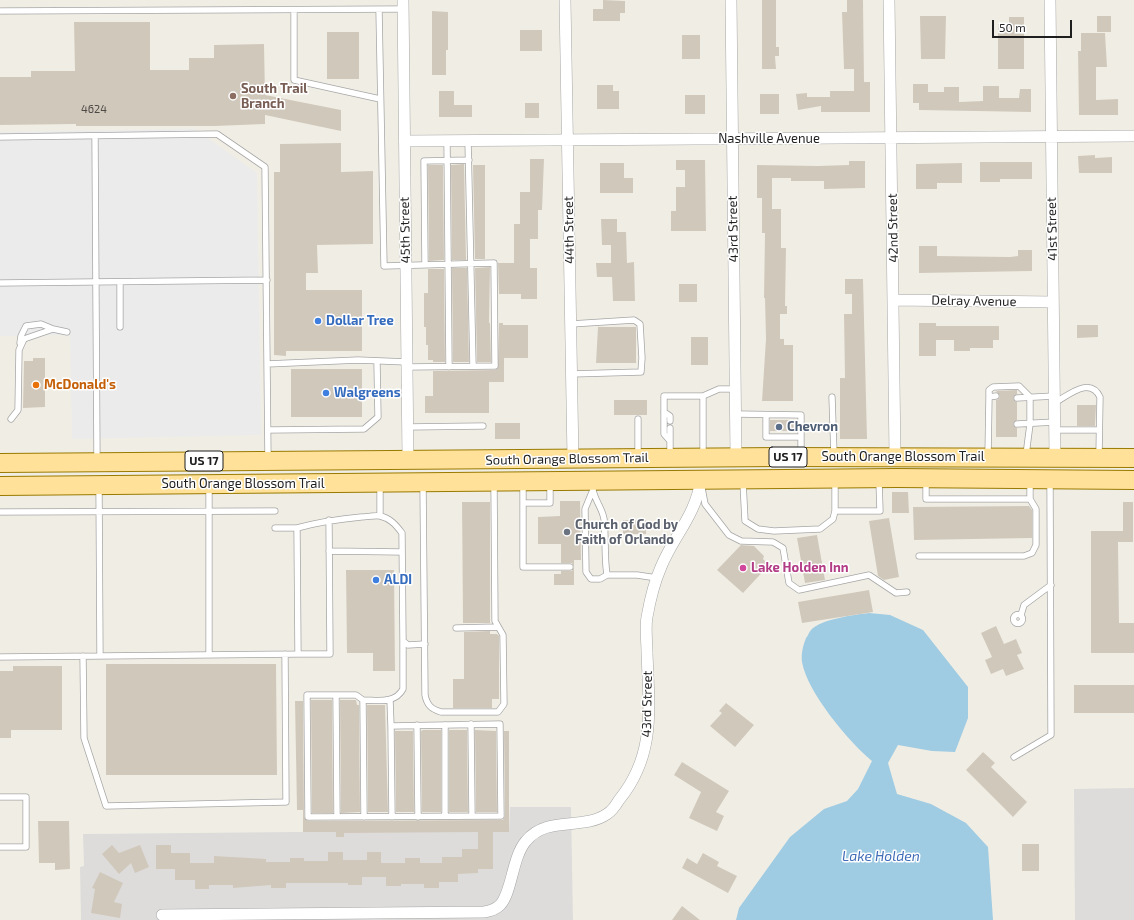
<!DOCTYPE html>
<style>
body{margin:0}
#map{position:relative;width:1134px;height:920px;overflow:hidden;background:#f0eee4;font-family:"Exo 2",sans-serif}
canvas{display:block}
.scale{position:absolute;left:992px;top:20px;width:80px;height:18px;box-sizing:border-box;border:2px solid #1f1f1f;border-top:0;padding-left:5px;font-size:12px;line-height:14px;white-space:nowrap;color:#1f1f1f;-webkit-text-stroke:3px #fff;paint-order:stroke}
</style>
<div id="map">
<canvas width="1134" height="920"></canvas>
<div class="scale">50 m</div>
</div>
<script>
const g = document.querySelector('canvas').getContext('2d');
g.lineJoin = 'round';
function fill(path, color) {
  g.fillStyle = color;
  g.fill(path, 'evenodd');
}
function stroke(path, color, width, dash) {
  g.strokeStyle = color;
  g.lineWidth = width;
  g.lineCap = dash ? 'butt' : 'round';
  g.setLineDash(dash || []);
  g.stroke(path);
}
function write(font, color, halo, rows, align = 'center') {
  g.font = font + ' "Exo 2",sans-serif';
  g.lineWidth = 3;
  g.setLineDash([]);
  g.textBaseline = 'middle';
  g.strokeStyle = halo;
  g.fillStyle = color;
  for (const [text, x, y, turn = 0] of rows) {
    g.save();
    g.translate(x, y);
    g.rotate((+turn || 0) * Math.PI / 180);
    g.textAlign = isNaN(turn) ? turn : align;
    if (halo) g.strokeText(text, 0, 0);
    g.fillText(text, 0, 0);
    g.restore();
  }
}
fill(new Path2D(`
 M1134 788V920H1075L1074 789Z
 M510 807H571L573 920H81L80 867 84 866 83 834 509 830Z`), '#dddcdb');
fill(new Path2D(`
 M195 129 257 173 261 435 72 439 70 335 0 336V132Z`), '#ebebeb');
fill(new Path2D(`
 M869 613 890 615 923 630 968 687V718L955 752 932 751 898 745 888 763 897 794 931 804 966 823 988 847 993 920H736L739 908 790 837 824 809 847 801 858 789 872 761C849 742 807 692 802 662 801 653 803 646 806 638 808 636 809 632 811 630 821 619 854 615 869 613Z`), '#9fcbe3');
fill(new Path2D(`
 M603 0 625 1V13H620V21H593V9H603Z
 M762 0H776V47H779V56H775L776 69H762Z
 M847 0H863L864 82H870V112H821V106L798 110 796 94 807 93V97H830V91H854V69H844L842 12H847Z
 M432 11 448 12V50H446V75H432Z
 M920 16H946L945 59H921Z
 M1097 16H1111V32H1097Z
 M1009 17H1024V69H998V24H1009Z
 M74 22H150V70H189V58H214V45L264 44 265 95 341 110V131L265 115V124L215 126H76V124L0 125V77H31V71H75Z
 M520 30H542V51H520Z
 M327 32H359V79H327Z
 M1081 33H1105L1107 67H1096V100L1118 99V115H1079L1078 51H1081Z
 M682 35H700V59H682Z
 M913 84H928V92H944V87H959V102L983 101V86H999V98H1019L1020 89H1031V112L919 110V103H913Z
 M597 85H613V91H619V109H597Z
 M439 91H454V105H472V117H439Z
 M760 94H779V114H760Z
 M685 95H705V114H685Z
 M525 103H539V118H525Z
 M341 143V172L373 171V244L317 245 318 273H306V290H362V351H286V356L274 355V172H280V144Z
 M1095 155V158L1112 157V173H1079L1078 156Z
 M530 159H544L542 210H538V239H530V268H537V299H521V294H499L498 263H514V224H520V192H530Z
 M676 160H705L706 231H671V211H676V187H685V170H676Z
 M849 161H865V188L824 189V181H791V178H772V209H781V248H786L785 306H787V314H780V339H784V345H793V401H762L766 339 765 298H764L765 233H762V198H757V165L818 166 849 165Z
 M980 162H1032V179H1000V182H980Z
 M600 163H624V178H633V193H600Z
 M962 163V183H937V189H916V164Z
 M464 164 466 260H452L451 165Z
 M428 165H443L444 260 429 261Z
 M473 165H485V259H475Z
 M601 219H617V232H626L627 263 634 262 635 301H613L612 277H597L596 263H611V245H602Z
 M919 246H937V256L1010 257 1018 256V250H1032V271L919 273Z
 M490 267 489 323H490L491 362H477L475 268Z
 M452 268H467L469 362H453Z
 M428 269H444L445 362H433V360H428V345H426V327H424V293H428Z
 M845 279H863L867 439H840V378H845L844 314H852V294H845Z
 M679 284H697V302H679Z
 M499 323H503V325H528V358H504V382H489V413H425V396H433V371L495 370 498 368Z
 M919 323H936V326H999V340H993V348H970V351H954V340H936V356H919Z
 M1077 325H1098V337L1077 338Z
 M598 327H636V363H596Z
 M691 337H708V365H691Z
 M33 358H45V407L23 408 24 361H33Z
 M291 369H362V417H291Z
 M1017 390V394L1013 398 1017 402V420L1013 424 1017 428V437H996V400L999 399 1000 396 996 391Z
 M614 400H647V415H614Z
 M1077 405H1096L1095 426H1077Z
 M770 420H793L794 431H770Z
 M495 423H520V439H495Z
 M892 492H908L909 513H892Z
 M560 501H580L581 560H574V585H554V574H561V571H572L574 567 572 563H561V544H538V517L560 516Z
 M462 502H490V623H463Z
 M1123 502H1133V542H1118L1119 623H1134V653H1091V531H1123Z
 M1029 506 1032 510V538L914 540 913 507Z
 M889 518 899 577 884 580 878 576 869 521Z
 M623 520H646V534H623Z
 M817 535 825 580 805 583 797 538Z
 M741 545 754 546 764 556 763 559 769 565 743 593 717 570Z
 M346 570H394L395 671H373V653H347Z
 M869 590 873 612 802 623 798 602Z
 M996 626 1004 644 1016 639 1022 653 1017 655 1024 669 1006 676 1003 669 991 674 985 660 992 657 981 633Z
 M490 631V634H497L499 636V699H492V708H453V679H464V632Z
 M106 664H276L277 775H106Z
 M13 666H62V730H11V738H0V671H13Z
 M1074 685H1134V713H1074Z
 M311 700H332L333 813H312Z
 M340 700H356L357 705H359L360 812 341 813Z
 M295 701H303L304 817 308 821 503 820 505 816 504 731H509V832H493V869H478V873L458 874V882H439V888H424V884H401V886H386V877H362V885H348V883H286V888H271V885L233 888V885H209V889H195V880H175V869H156V845H171V853H190V863H214V856L266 859V862H290V858H304V861H328V852H343V860H367V852H381V863H405V858H420V863H442V857H462V849H478V832L344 833V837H336V832H303V810H297Z
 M726 703 754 725 735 747 710 726 722 713 719 711Z
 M367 705H385L388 812H368Z
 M423 730H441V812H422L421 731Z
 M449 730H467L468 812H449Z
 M475 730 496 731 497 812H476Z
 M395 731H413L414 812H396Z
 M983 752 995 763 991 767 1027 802 1013 817 966 770Z
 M682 762 729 791 716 812 724 816 717 831 689 818 701 792 674 775Z
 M38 821H69L70 869 55 870V863H39Z
 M1022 844H1039V871H1022Z
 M112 845 119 853 140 845 149 867 135 873 131 863 119 874 102 854Z
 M703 853 719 862 717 866 737 876 728 893 682 868 687 858 697 864Z
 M100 872 123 883 114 902 122 904 120 918 91 913 95 889 92 888Z
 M682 906 700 920H672Z`), '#d1c8bc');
const service = new Path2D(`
 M379 10 384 266 494 263 495 366 407 367
 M0 11 403 9
 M294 11V80L380 99
 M95 136 97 460
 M0 137 217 134 265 167 268 459
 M447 141 449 367
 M468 141 473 366
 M425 265 424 161 469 160
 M120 282V327
 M0 283 267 280
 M571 324 634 320 640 324 642 358 641 372 571 374
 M20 343 21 336 26 326 41 324 53 329
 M267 364 358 360 407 362
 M832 397 834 455
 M989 397V390L993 387 1019 386 1030 397V424L1026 455
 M1017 398 1054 396
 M1054 403C1069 395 1090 376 1100 397L1099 455
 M664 412 670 416V421
 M736 414 801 415V454
 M766 415V437H801
 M11 419 18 410 19 350 24 339 53 329 67 332
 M638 419V456
 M1017 424 1055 422
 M407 427 483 426
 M670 428V441
 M268 430 364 429 378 417 377 362
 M1055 430H1099
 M670 456V441L664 434V396H703L719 389H735
 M703 456V396
 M988 456 989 397 996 396
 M835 481V511H880L879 481
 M926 481V499H1030V482
 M743 482 745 521 758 529 774 531 820 529 833 519 835 511
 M592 483C592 498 602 506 604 519 606 537 604 556 607 575L600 579H591L586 572 585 509 592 492
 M523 484V567H570
 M423 485 425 695C427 705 431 709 441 712H498L504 704 503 635 495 621 494 484
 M209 486V655
 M99 487 100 656
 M702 488 705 504 729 535 741 541 773 542 783 548 789 583 799 590 869 575 896 593 907 592
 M523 503H550V483
 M0 512 275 511
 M380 516V485
 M329 520 330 654H298L297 528C319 522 339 519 361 517 367 517 374 515 380 516 390 518 396 525 402 533L403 641 408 645 425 644
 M275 528H297
 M329 551 402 552
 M919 556H1024L1032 553 1036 545V509L1030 499
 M607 575H637L657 578
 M1013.5 619a4.5 4.5 0 1 1 9 0a4.5 4.5 0 1 1-9 0Z
 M1021 615 1024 605 1051 585
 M456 628 498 627
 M83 656 84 738 106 806 286 802 285 654
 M0 657 298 654
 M336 695 337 817
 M363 700 364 817
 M390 700 391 726 500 724 501 816 308 817 307 695H356L363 700C378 700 395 704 403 689V641
 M471 724 472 816
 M417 725 418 817
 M445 725V816
 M391 726 392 817
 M1014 757 1051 735 1050 482
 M0 797H26V847H0`);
const minor = new Path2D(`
 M403 0 408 460
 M565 0 573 459
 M731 0 736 457
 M889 0 895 456
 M1050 0 1055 457
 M404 141 1134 136
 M894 300 1053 302
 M162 915 484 912C491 911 496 909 500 905 512 893 512 857 526 841 547 815 582 831 607 814 612 811 616 805 619 800 656 755 649 708 647 653 647 641 645 628 647 617 650 600 654 583 661 567 674 535 695 517 701 480`);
const primary = new Path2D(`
 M0 463 780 457 1134 458
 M0 486 897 478 1134 480`);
stroke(service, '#a6a6a6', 7);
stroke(minor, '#a6a6a6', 12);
stroke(primary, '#997a00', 20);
stroke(service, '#fff', 5.5);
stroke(minor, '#fff', 11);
stroke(primary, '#ffe19a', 18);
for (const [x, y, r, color] of [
 [233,96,4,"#8d6e63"],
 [318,321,4,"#3f7fe0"],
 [36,385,4,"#e8710a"],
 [326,393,4,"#3f7fe0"],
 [779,427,4,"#5c6f8a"],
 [567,532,4,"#6b7280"],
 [743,568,4,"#d1479c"],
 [376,580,4,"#3f7fe0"]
]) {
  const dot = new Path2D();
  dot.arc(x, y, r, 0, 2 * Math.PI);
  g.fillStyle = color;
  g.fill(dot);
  stroke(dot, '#fff', 1.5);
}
write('11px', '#4c4946', null, [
 ["4624",94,109]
]);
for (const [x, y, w] of [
 [788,457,38],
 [204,461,38]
]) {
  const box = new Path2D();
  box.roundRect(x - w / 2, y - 10, w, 20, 3);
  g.fillStyle = '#fff';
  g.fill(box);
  stroke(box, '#1f1f1f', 1);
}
write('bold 12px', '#1f1f1f', null, [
 ["US 17",788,457],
 ["US 17",204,461]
]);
write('bold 13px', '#785e54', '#fff', [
 ["South Trail",241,89],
 ["Branch",241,104]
], 'left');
write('13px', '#1f1f1f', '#fff', [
 ["Nashville Avenue",769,139],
 ["42nd Street",893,228,-91],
 ["43rd Street",733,229,-91],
 ["41st Street",1052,229,-91],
 ["45th Street",405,230,-91],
 ["44th Street",569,230,-91],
 ["Delray Avenue",974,301,1],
 ["South Orange Blossom Trail",903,457],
 ["South Orange Blossom Trail",567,459,-1],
 ["South Orange Blossom Trail",243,484],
 ["43rd Street",647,704,-89]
]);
write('bold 13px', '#366cbe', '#fff', [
 ["Dollar Tree",326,321],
 ["Walgreens",334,393],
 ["ALDI",384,580]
], 'left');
write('bold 13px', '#c56008', '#fff', [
 ["McDonald's",44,385]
], 'left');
write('bold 13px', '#4e5e75', '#fff', [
 ["Chevron",787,427]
], 'left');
write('bold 13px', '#5b616d', '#fff', [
 ["Church of God by",575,525],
 ["Faith of Orlando",575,540]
], 'left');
write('bold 13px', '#b23c85', '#fff', [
 ["Lake Holden Inn",751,568]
], 'left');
write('italic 14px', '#416db8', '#fff', [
 ["Lake Holden",881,856]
]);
</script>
